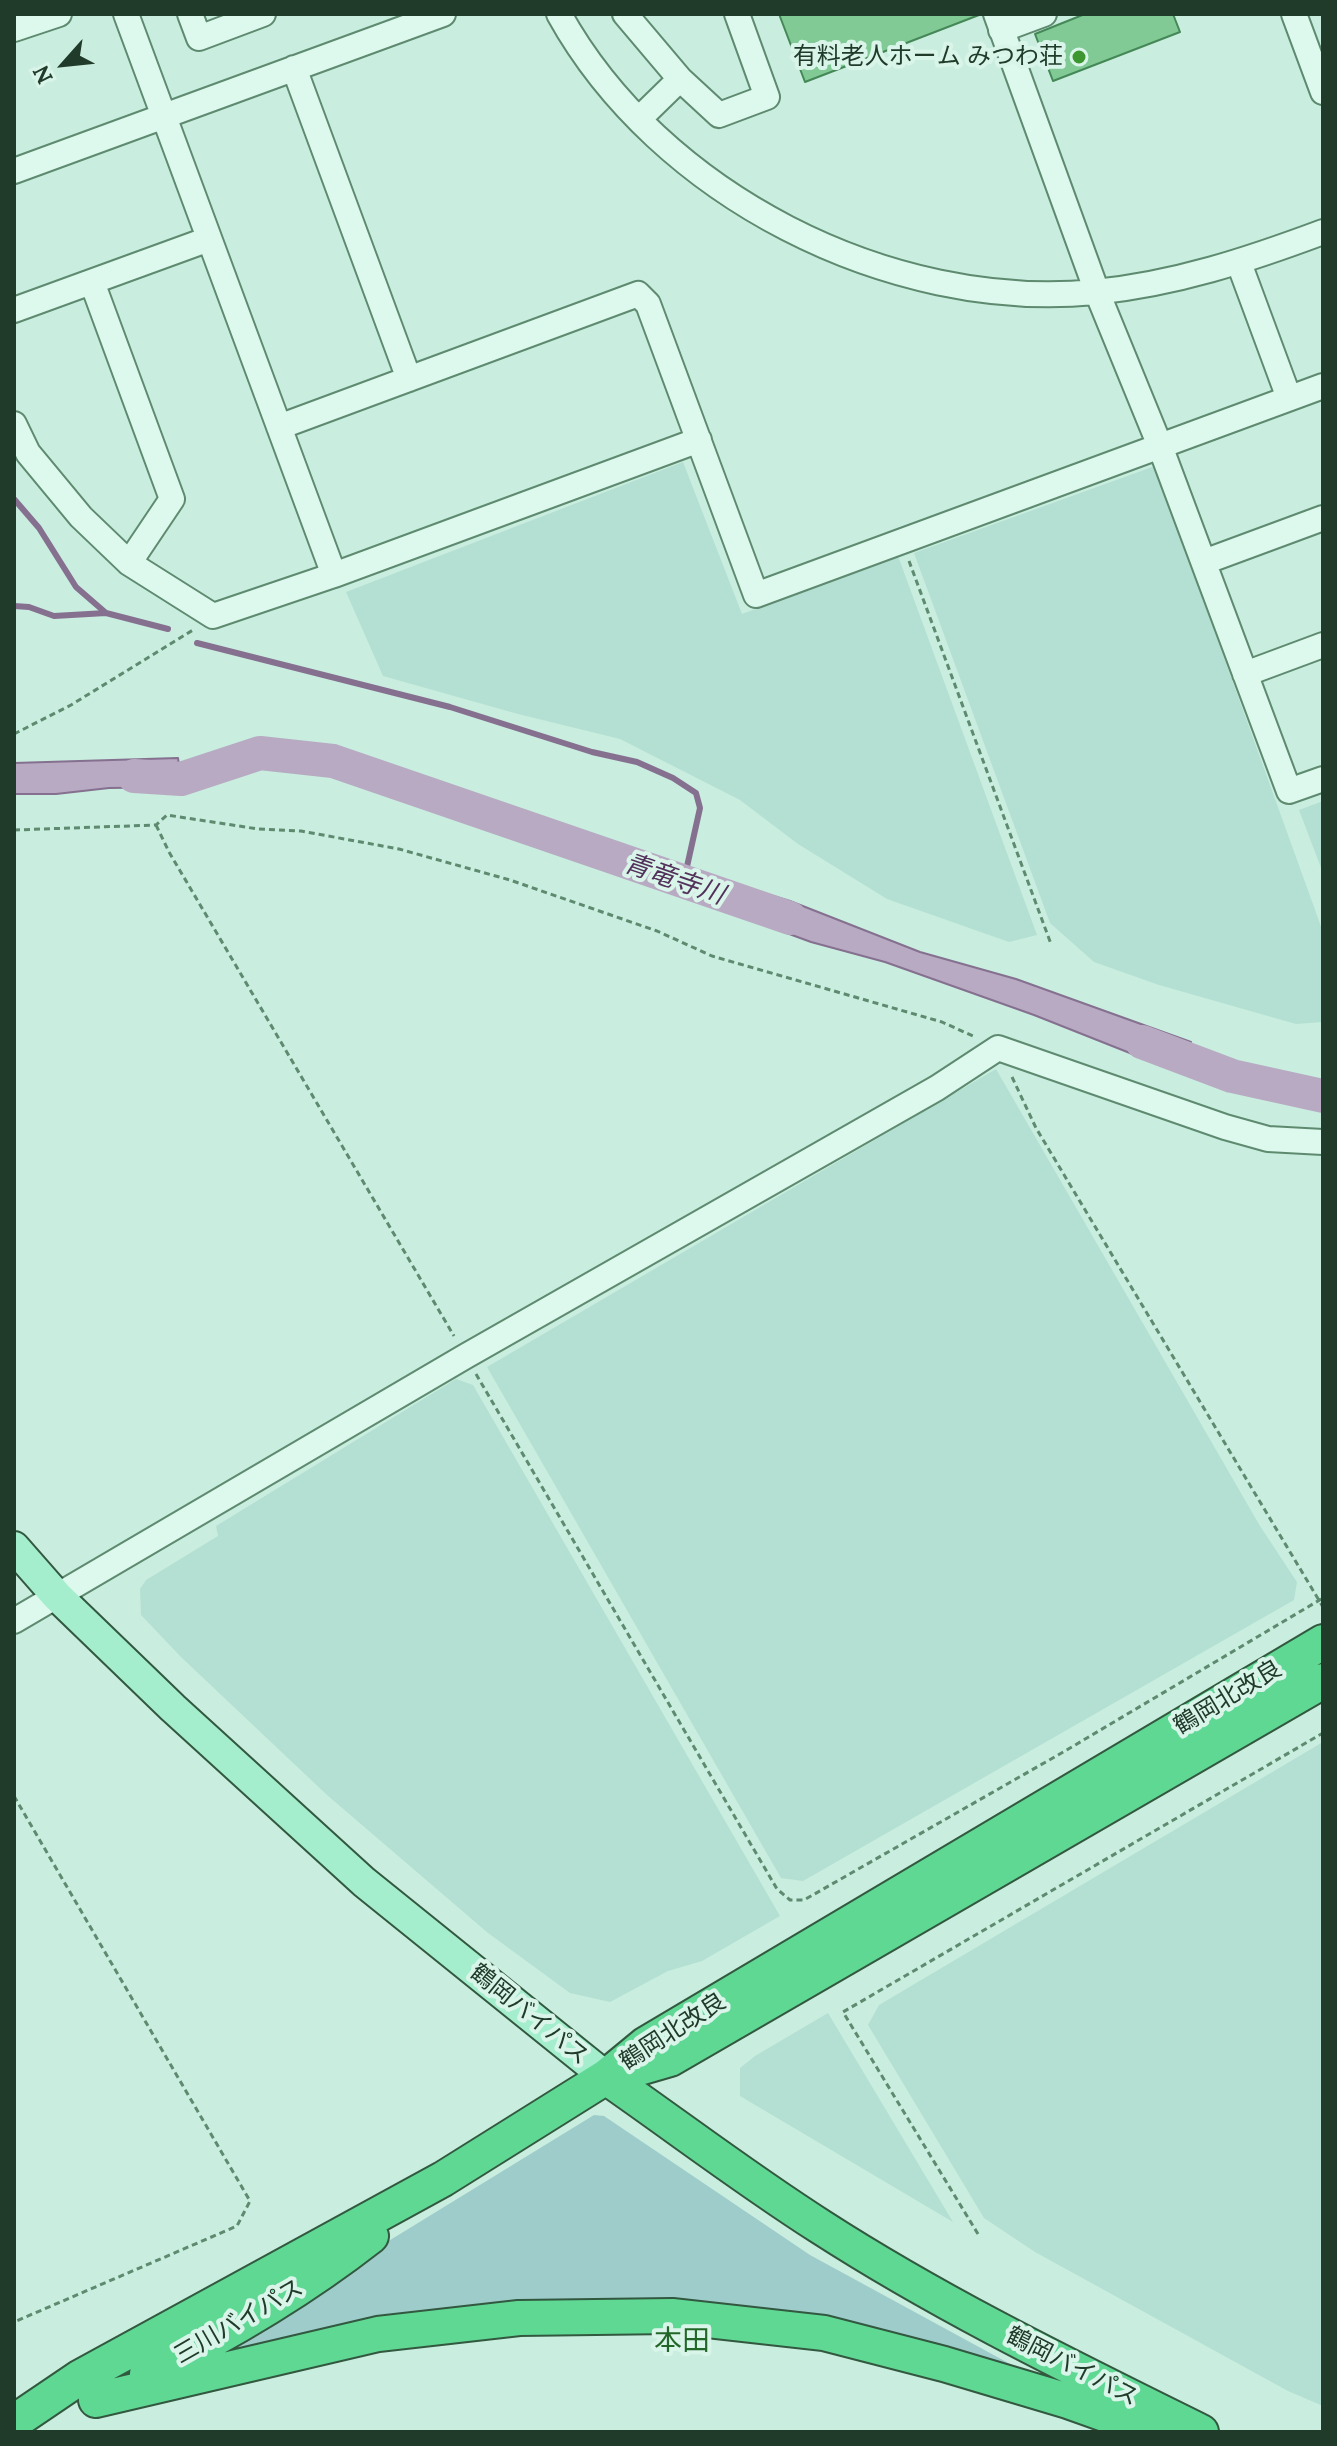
<!DOCTYPE html>
<meta charset="utf-8">
<style>
body{margin:0}
#map{position:relative;width:1337px;height:2446px;overflow:hidden;background:#c9edde;font-family:Lora,serif}
canvas{display:block}
.frame{position:absolute;inset:0;border:16px solid #213b2a;pointer-events:none}
.north{position:absolute;left:24px;top:24px;width:80px;height:80px;-webkit-text-stroke:6px #d9f5e9;paint-order:stroke;rotate:243deg;font-size:22px;font-weight:700;line-height:32px;text-align:center;color:#213b2a}
.north::after{content:'';display:block;margin:auto;width:28px;height:36px;background:#213b2a;clip-path:polygon(50% 0,100% 100%,50% 72%,0 100%)}
</style>
<div id="map">
<canvas width="1337" height="2446"></canvas>
<div class="frame"></div>
<div class="north">N</div>
</div>
<script>
const g = document.querySelector('canvas').getContext('2d');
g.lineJoin = 'round';
function fill(path, color) {
  g.fillStyle = color;
  g.fill(path, 'evenodd');
}
function stroke(path, color, width, dash) {
  g.strokeStyle = color;
  g.lineWidth = width;
  g.lineCap = dash ? 'butt' : 'round';
  g.setLineDash(dash || []);
  g.stroke(path);
}
function write(font, color, halo, rows, align = 'center') {
  g.font = font + ' Lora,"Noto Sans JP",serif';
  g.lineWidth = 8;
  g.setLineDash([]);
  g.textBaseline = 'middle';
  g.strokeStyle = halo;
  g.fillStyle = color;
  for (const [text, x, y, turn = 0] of rows) {
    g.save();
    g.translate(x, y);
    g.rotate((+turn || 0) * Math.PI / 180);
    g.textAlign = isNaN(turn) ? turn : align;
    if (halo) g.strokeText(text, 0, 0);
    g.fillText(text, 0, 0);
    g.restore();
  }
}
fill(new Path2D(`
 M683 462 742 614 898 556 1037 935 1009 942 887 899 798 844 740 800 620 739 518 714 383 676 346 592Z
 M1155 466 1323 932V1022L1296 1024 1159 985 1094 962 1050 923 914 553Z
 M1323 801V873L1299 810Z
 M996 1069 1260 1526 1297 1582 1294 1600 803 1881 781 1878 487 1367Z
 M456 1379 473 1385 780 1916 702 1961 668 1971 610 2002 570 1993 488 1933 327 1795 181 1657 141 1615 140 1589 146 1580 218 1536 216 1526Z
 M1323 1742V2406L1288 2391 1035 2252 984 2218 868 2025 879 2005Z
 M828 2013 953 2222 740 2096V2068L755 2056Z`), '#b4e0d3');
fill(new Path2D(`
 M594 2115 604 2116 810 2255 1034 2377 594 2303 193 2361Z`), '#9dcccb');
const water = new Path2D(`
 M178 758 182 787 109 788 56 794H14V763Z
 M750 889 790 901 920 952 1016 979 1191 1042 1180 1069 1145 1059 1034 1015 885 962 811 942 743 917Z`);
fill(water, '#b8aac2');
stroke(water, '#857090', 2);
stroke(new Path2D(`
 M14 499 39 528 76 587 106 613
 M14 606 29 607 54 616 106 613 168 629
 M197 643 450 707 592 752 637 762 673 778 696 793 700 808 684 880`), '#857090', 6);
stroke(new Path2D(`
 M134 776 181 779 260 753 333 761 790 918
 M1142 1042 1232 1076 1323 1096`), '#b8aac2', 34);
const building = new Path2D(`
 M779 14H979V15L805 82Z
 M1085 14H1173L1180 32 1053 81 1035 34Z`);
fill(building, '#81ca96');
stroke(building, '#458857', 2);
const minor = new Path2D(`
 M126 14 334 575
 M190 14 199 38 263 14
 M559 14C659 195 890 312 1095 292 1175 284 1248 260 1323 232
 M625 14 680 79 719 115 767 97 737 14
 M996 14 1097 292 1160 446 1289 791 1323 779
 M1294 14 1323 92
 M14 29 59 14
 M1001 30 1044 14
 M294 68 409 379
 M639 119 680 79
 M14 171 443 14
 M1239 263 1289 398
 M92 282 172 499 129 563
 M14 310 209 239
 M14 424 28 453 81 517 129 563 213 616 334 575 699 440
 M279 427 638 294 648 304 756 595 1323 386
 M1204 562 1323 518
 M1245 674 1323 645
 M14 1621 466 1356 937 1088 998 1048 1225 1127 1268 1139 1323 1142`);
const major = new Path2D(`
 M14 1547 57 1596 173 1708 364 1882 606 2077`);
const highway = new Path2D(`
 M622 2073 670 2059 1323 1681
 M606 2077C678 2127 747 2180 821 2227 942 2305 1072 2368 1201 2432
 M147 2374C226 2335 302 2290 371 2236
 M96 2400 378 2334 519 2318 672 2316 824 2333 944 2364 1068 2401 1155 2432
 M14 2422 79 2378 443 2179 606 2077 646 2044 1323 1642`);
stroke(minor, '#5e8a70', 28);
stroke(major, '#32583f', 34);
stroke(highway, '#32583f', 38);
stroke(new Path2D(`
 M909 561 1051 944
 M14 734 71 705 193 630
 M156 825 169 852 454 1336
 M14 830 156 825 167 815 258 829 301 831 399 849 510 880 657 931 712 956 942 1022 973 1036
 M1012 1077 1036 1128 1323 1607
 M476 1374 777 1889 790 1900H804L1065 1751 1323 1598
 M14 1796 250 2201 237 2226 14 2322
 M978 2234 843 2012 1323 1733`), '#5e8a70', 3, [6, 4]);
stroke(minor, '#ddf8ed', 24);
stroke(major, '#a4eece', 30);
stroke(highway, '#5fd894', 34);
for (const [x, y, r, color] of [
 [1079,57,8,"#3e9630"]
]) {
  const dot = new Path2D();
  dot.arc(x, y, r, 0, 2 * Math.PI);
  g.fillStyle = color;
  g.fill(dot);
  stroke(dot, '#d9f5e9', 3);
}
write('24px', '#213b2a', '#d9f5e9', [
 ["有料老人ホーム みつわ荘",1063,57]
], 'right');
write('24px', '#213b2a', '#d9f5e9', [
 ["鶴岡北改良",1228,1698,-31],
 ["鶴岡バイパス",529,2015,39],
 ["鶴岡北改良",673,2032,-33],
 ["三川バイパス",239,2322,-30],
 ["鶴岡バイパス",1072,2367,27]
]);
write('italic 26px', '#52315a', '#d9f5e9', [
 ["青竜寺川",674,880,19]
]);
write('28px', '#226628', '#d9f5e9', [
 ["本田",682,2342]
]);
</script>
